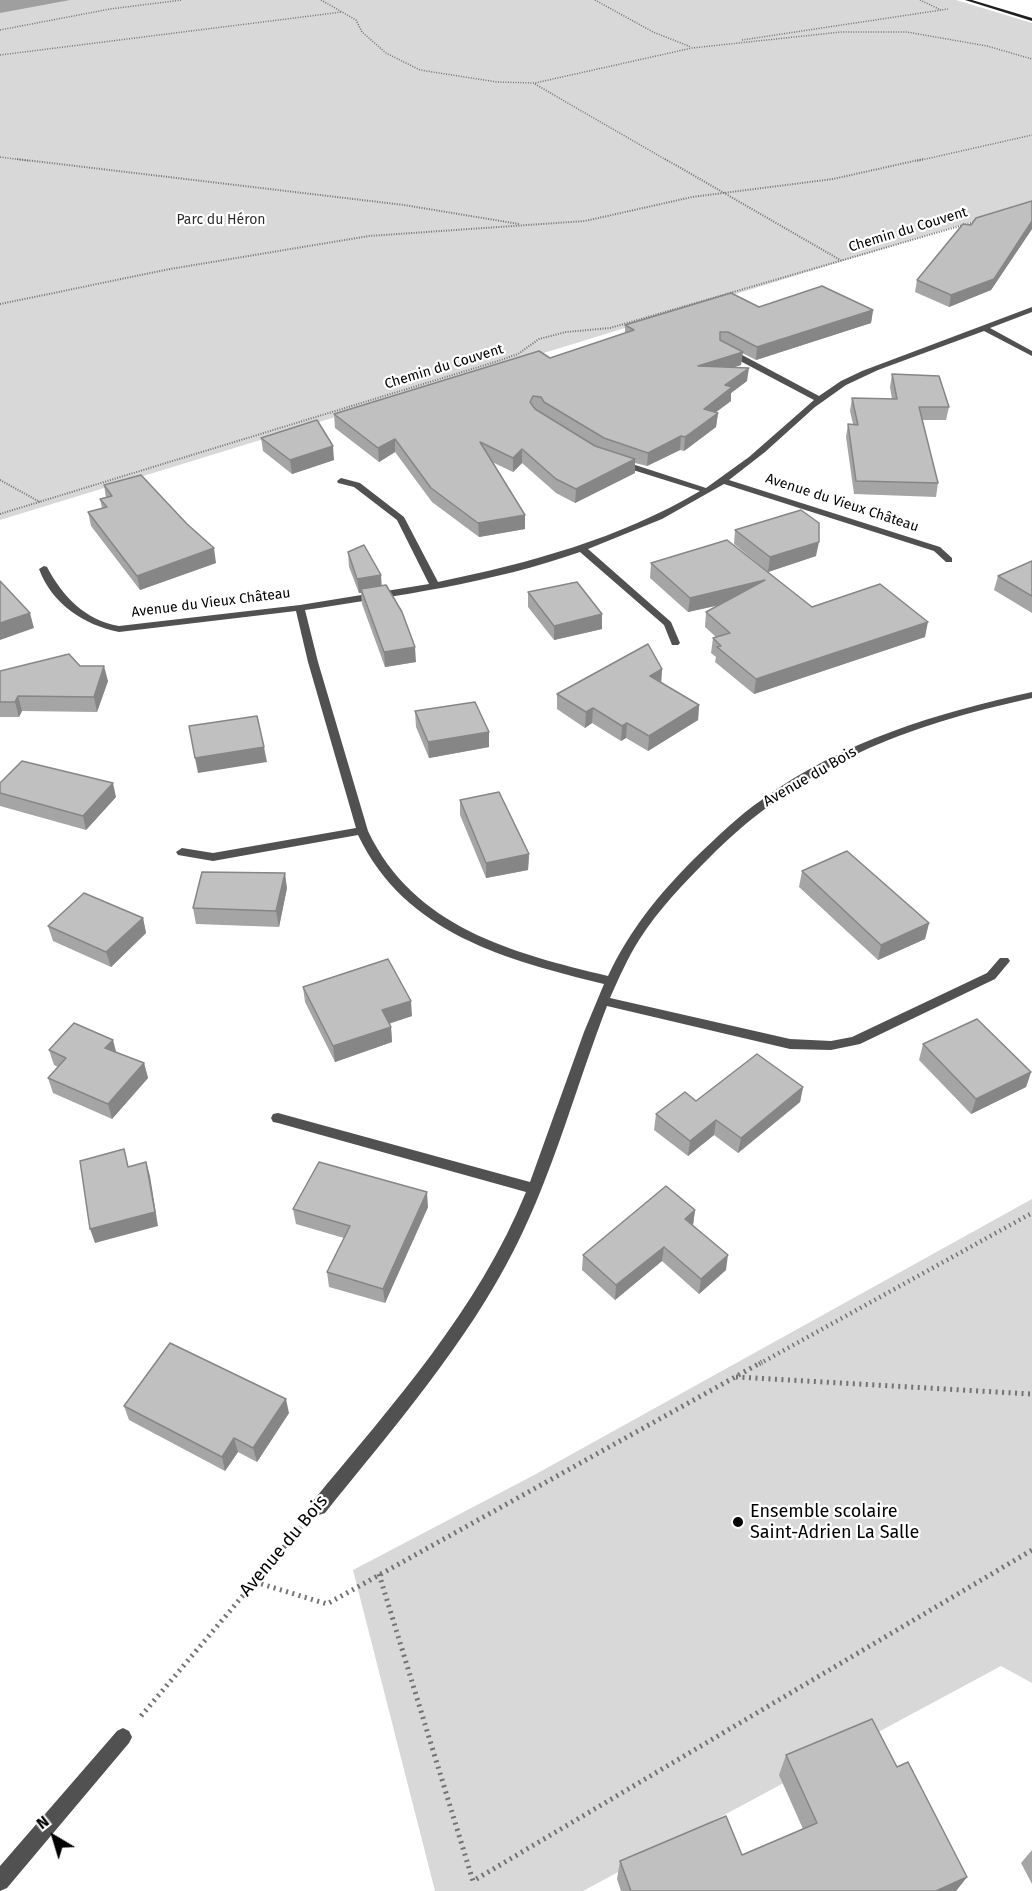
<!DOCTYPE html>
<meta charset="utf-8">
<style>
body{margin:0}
#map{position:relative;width:1032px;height:1891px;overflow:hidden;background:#fff;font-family:"Fira Sans",sans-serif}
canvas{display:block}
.north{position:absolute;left:24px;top:1807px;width:60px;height:60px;-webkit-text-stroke:4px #fff;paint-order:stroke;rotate:322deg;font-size:16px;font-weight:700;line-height:24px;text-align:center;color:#000}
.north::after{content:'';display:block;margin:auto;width:21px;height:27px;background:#000;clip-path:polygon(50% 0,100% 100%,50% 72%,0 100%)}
</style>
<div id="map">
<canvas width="1032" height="1891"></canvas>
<div class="north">N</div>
</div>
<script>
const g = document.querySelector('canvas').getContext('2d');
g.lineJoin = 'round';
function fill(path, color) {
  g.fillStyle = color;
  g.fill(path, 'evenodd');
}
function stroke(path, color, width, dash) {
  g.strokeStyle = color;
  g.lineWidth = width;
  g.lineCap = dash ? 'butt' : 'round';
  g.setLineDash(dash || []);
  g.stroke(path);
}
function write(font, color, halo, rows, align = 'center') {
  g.font = font + ' "Fira Sans",sans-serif';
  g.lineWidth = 4.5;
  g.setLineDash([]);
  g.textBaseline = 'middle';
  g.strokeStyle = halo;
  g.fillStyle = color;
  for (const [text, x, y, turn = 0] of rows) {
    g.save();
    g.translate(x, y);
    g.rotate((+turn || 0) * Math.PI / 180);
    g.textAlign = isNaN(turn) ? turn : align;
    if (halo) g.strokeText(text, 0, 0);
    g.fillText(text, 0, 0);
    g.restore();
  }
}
fill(new Path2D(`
 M0 0H956L1032 23V203L0 520Z
 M1032 1199V1683L1001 1666 583 1891H435L353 1570 536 1474Z`), '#d8d8d8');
fill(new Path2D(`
 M0 0H70L0 13Z`), '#9f9f9f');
stroke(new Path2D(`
 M321 0 356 20 362 32 386 53 420 70 497 82 535 83 692 48 841 32H907L987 46 1032 59
 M595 0 653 32 691 47
 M920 0 941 10
 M0 30 110 9 182 0
 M742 40 948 9
 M0 55 342 12
 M535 84 668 161
 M0 157 30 161
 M917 161 1032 135`), '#737373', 1.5, [1, 1.5]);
stroke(new Path2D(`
 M17 159 404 205 519 224
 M665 159 842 261
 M0 304 170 269 369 236 585 221 692 197 833 179 923 159
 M0 480 40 502
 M0 514 498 361 518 354 539 339 566 332 610 328 977 221`), '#737373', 2, [1, 1.5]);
stroke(new Path2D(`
 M759 1364 1032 1213`), '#737373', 4.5, [1.5, 4]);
stroke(new Path2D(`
 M736 1377 1032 1394
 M379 1574 473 1881 1032 1550
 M255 1582 327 1604 762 1362
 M141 1716 301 1527`), '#737373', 5, [2, 4.5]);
fill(new Path2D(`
 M1032 307V312L990 328 1032 351V356L984 331 878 370 846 385 815 407 765 452 729 480 940 547 952 558V562H946L934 551 724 484 662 519 588 549 671 622 680 643 678 645H672L664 625 580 552C492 583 397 596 305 610L318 662 368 831C414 928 513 953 608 976 629 931 659 894 694 859 716 838 738 816 763 799 842 741 937 713 1032 692V698C905 726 803 764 710 857 684 883 658 910 639 940 627 959 619 978 610 998L790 1039 831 1041 852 1037 987 973 1000 958H1008L1010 961 995 979 860 1044 831 1050 790 1049 607 1006C576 1086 554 1171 515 1248 466 1345 393 1428 325 1513L319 1515 313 1513 311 1507 313 1501C393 1404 478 1310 526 1192L278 1123 273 1122 271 1118 273 1114 278 1113 530 1182 584 1032 604 984C507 960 405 934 358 835L213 861 178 855 176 852 182 848 213 853 356 828 308 662 296 611 119 632C84 625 52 604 39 569L44 566 47 567C63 597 85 620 119 626L300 605 429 584 397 520 354 487 338 483 337 481 341 478 360 483 404 517 438 582C529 563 619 539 700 491L617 465V461H623L706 488 749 457 814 400 725 353V349H731L819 396 841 381 862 371Z
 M123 1728 129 1731 132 1737 129 1743 7 1888 0 1891V1866L117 1731Z`), '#515151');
fill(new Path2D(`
 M965 0H972L1032 18V21Z`), '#1e1e1e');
fill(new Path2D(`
 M1032 201V229L991 290 949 307 915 292 917 280 971 225Z
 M759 307 873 310 871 323 756 360 742 353 741 365 733 367 747 381 731 393V401L715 412 718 413 716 427 684 451 680 450 647 466 635 463V473L575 503 556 493 522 463 513 472 492 462 525 515V529L479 537 432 502 395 452 379 462 335 428 334 414 550 358 625 333V325Z
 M892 374 949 407 946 420H922L938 483 936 497 854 494 846 437 848 424H853L850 411 852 398 892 399 890 387Z
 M261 438 334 460 292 474 263 451Z
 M104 485 216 563 140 590 91 526 88 512 102 508 100 499 106 498Z
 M735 530 816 556 768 572 734 544Z
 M348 552 381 586 416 662 385 667 362 604 361 593H359L349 567Z
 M1032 561V613L994 590 998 576Z
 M651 563 812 607 925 637 754 694 715 662 716 657 711 653 713 638 716 637 705 627 706 612 720 605 688 612 650 578Z
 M528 592 602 614V629L554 640 528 607Z
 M80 666 108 681 97 712 22 711 19 717H0V671Z
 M662 669 661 683 699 705 698 720 648 751 626 738 621 741 592 723 585 728 557 709V694Z
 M415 711 489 747 429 758 416 727Z
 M0 783 116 797 86 830 0 806Z
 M460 800 529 854 528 870 486 878 460 815Z
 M802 871 929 923 925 939 878 960 799 887Z
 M287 888 279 927 196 924 193 908Z
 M143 918 146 933 111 967 53 941 48 926Z
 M303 987 412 1016 389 1024 391 1027 392 1042 335 1062 305 1002Z
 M923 1044 1031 1072 1026 1087 971 1114 919 1060Z
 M49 1050 116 1052 144 1063 148 1078 112 1119 53 1093 48 1078 58 1067 54 1065Z
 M803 1087 800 1102 738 1153 714 1135 688 1156 654 1130 656 1114 696 1101Z
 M428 1207 385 1303 329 1287 327 1272 344 1238 296 1224 293 1209Z
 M695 1210 693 1225 726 1270 699 1294 662 1261 615 1300 582 1270 583 1255Z
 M124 1406 289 1413 257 1462 238 1452 225 1471 129 1420Z
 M786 1755 897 1767 967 1877 956 1891H621L617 1879 620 1861 742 1855 803 1829 779 1775Z
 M1032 1850V1884L1021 1863Z`), '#a5a5a5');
fill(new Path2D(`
 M1032 221V229L991 290 949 307 951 295Z
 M873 310 871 323 756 360 757 347Z
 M743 352 741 365 697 379 698 366Z
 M749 368 747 381 731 393V401L703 422 704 409 725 385Z
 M718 413 716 427 684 451 685 437Z
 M681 436 680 450 647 466 648 453Z
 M395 439V452L379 462 378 448Z
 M333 446 334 460 292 474 290 460Z
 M522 449V463L513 472V458Z
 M635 459V473L575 503 576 489Z
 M525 515V529L479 537 478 523Z
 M819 542 816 556 768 572 770 557Z
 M214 548 216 563 140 590 137 576Z
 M381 575 382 589H361V593H359L357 579Z
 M765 580 763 595 688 612 690 598Z
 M30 613 34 628 0 640V623Z
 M602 614V629L554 640V626Z
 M928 622 925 637 754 694 756 679Z
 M415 647 416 662 385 667 384 652Z
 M104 666 108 681 97 712 94 697Z
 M662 669 661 684 650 676Z
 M18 696 22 711 19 717 15 702Z
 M699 705 698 720 648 751 649 736Z
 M593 708 592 723 585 728 586 712Z
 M627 723 626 738 621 741 622 726Z
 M489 732V747L429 758 428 742Z
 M264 747 267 762 198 773 195 758Z
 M113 783 116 797 86 830 83 816Z
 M529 854 528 870 486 878V863Z
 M285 873 287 888 279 927 276 911Z
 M143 918 146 933 111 967 106 952Z
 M929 923 925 939 878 960 881 945Z
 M411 1001 412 1016 383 1025 382 1010Z
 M391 1027 392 1042 335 1062 333 1046Z
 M113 1040 117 1055 105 1048Z
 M144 1063 148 1078 112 1119 108 1104Z
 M1031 1072 1026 1087 971 1114 976 1099Z
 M803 1087 800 1102 738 1153 741 1138Z
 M716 1120 714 1135 688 1156 690 1141Z
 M146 1162 150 1176 158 1226 95 1243 90 1229Z
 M427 1192 428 1207 385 1303 383 1289Z
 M695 1210 693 1225 685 1219Z
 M664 1247 662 1261 615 1300 616 1285Z
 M728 1255 726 1270 699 1294 701 1279Z
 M286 1399 289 1413 257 1462 253 1448Z
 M234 1438 238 1452 225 1471 222 1457Z
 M967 1877 956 1891H936Z`), '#868686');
const building = new Path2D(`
 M1032 201V221L994 279 951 295 917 280 963 224 971 225 976 218Z
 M822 286 873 310 757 347 728 332H720V340L743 352 698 366 749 368 725 385 732 387 704 409 718 413 685 437 681 436 648 453 604 438 544 402 541 397 533 396 530 402 535 409 595 446 635 459 576 489 556 479 522 449 513 458 480 442 525 515 478 523 431 488 395 439 378 448 334 414 539 351 550 358 634 330 625 325 731 293 759 307Z
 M892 374 939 376 949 407H919L938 483 856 481 848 424 858 425 852 398 897 399Z
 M317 420 333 446 290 460 261 438Z
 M141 475 187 524 214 548 137 576 88 512 107 507 100 499 112 496 104 485Z
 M801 510 819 523V542L770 557 735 530Z
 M727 540 812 607 880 584 928 622 756 679 717 647 721 646 713 638 730 633 706 612 765 580 690 598 651 563Z
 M364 545 381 575 357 579 348 552Z
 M1032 561V596L998 576Z
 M0 581 30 613 0 623Z
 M577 582 602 614 554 626 528 592Z
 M386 585 402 612 415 647 384 652 361 589Z
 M648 644 662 669 650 676 699 705 649 736 627 723 622 726 593 708 586 712 557 694Z
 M69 654 80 666H104L94 697 18 696 15 702H0V671Z
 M475 702 489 732 428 742 415 711Z
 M257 716 264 747 195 758 189 726Z
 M22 761 113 783 83 816 0 793V783Z
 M499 792 529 854 486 863 460 800Z
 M847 851 929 923 881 945 802 871Z
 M202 872 285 873 276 911 193 908Z
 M84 893 143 918 106 952 48 926Z
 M388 959 411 1001 382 1010 391 1027 333 1046 303 987Z
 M977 1019 1031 1072 976 1099 923 1044Z
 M74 1023 113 1040 105 1048 144 1063 108 1104 48 1078 66 1058 49 1050Z
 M757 1054 803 1087 741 1138 716 1120 690 1141 656 1114 685 1092 696 1101Z
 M124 1149 128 1167 146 1162 155 1212 90 1229 80 1161Z
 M319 1162 427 1192 383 1289 327 1272 350 1226 293 1209Z
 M666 1186 695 1210 685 1219 728 1255 701 1279 664 1247 616 1285 583 1255Z
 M170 1343 286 1399 253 1448 234 1438 222 1457 124 1406Z
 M872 1719 897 1767 908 1762 967 1877 936 1891H631L620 1861 726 1816 742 1855 817 1823 786 1755Z`);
fill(building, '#c0c0c0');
stroke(building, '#868686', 1.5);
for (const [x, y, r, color] of [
 [738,1522,6,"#000"]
]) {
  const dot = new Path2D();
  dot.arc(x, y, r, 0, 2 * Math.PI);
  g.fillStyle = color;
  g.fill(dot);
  stroke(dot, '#fff', 2);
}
write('14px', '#2f2f2f', '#fff', [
 ["Parc du Héron",221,220]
]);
write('14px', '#000', '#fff', [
 ["Chemin du Couvent",908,230,-17],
 ["Chemin du Couvent",444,367,-17],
 ["Avenue du Vieux Château",842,503,18],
 ["Avenue du Vieux Château",211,603,-7]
]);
write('15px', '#000', '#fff', [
 ["Avenue du Bois",810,777,-30]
]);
write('18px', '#000', '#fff', [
 ["Ensemble scolaire",750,1512],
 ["Saint-Adrien La Salle",750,1533]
], 'left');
write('18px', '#000', '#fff', [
 ["Avenue du Bois",284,1546,-50]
]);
</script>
